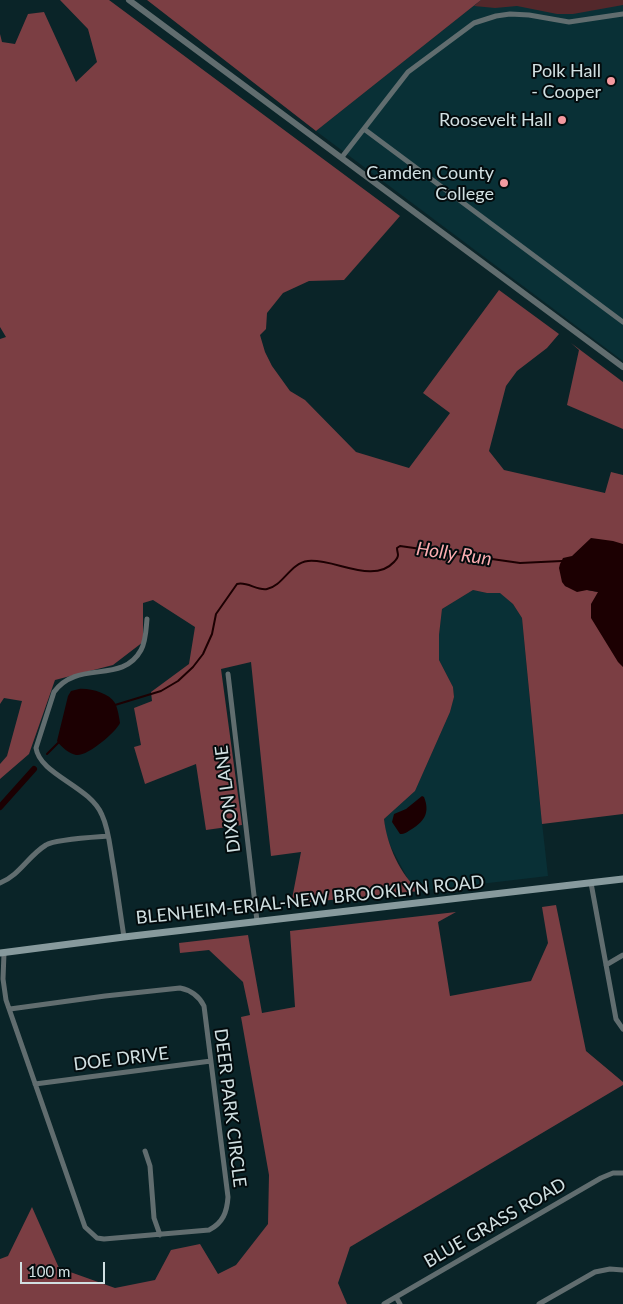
<!DOCTYPE html>
<style>
body{margin:0}
#map{position:relative;width:623px;height:1304px;overflow:hidden;background:#0a2428;font-family:Lato,sans-serif}
canvas{display:block}
.scale{position:absolute;left:20px;top:1262px;width:85px;height:22px;box-sizing:border-box;border:2px solid #d1e0e2;border-top:0;padding-left:6px;font-size:15px;line-height:18px;white-space:nowrap;color:#d1e0e2;-webkit-text-stroke:4px #030b0d;paint-order:stroke}
</style>
<div id="map">
<canvas width="623" height="1304"></canvas>
<div class="scale">100 m</div>
</div>
<script>
const g = document.querySelector('canvas').getContext('2d');
g.lineJoin = 'round';
function fill(path, color) {
  g.fillStyle = color;
  g.fill(path, 'evenodd');
}
function stroke(path, color, width, dash) {
  g.strokeStyle = color;
  g.lineWidth = width;
  g.lineCap = dash ? 'butt' : 'round';
  g.setLineDash(dash || []);
  g.stroke(path);
}
function write(font, color, halo, rows, align = 'center') {
  g.font = font + ' Lato,sans-serif';
  g.lineWidth = 4;
  g.setLineDash([]);
  g.textBaseline = 'middle';
  g.strokeStyle = halo;
  g.fillStyle = color;
  for (const [text, x, y, turn = 0] of rows) {
    g.save();
    g.translate(x, y);
    g.rotate((+turn || 0) * Math.PI / 180);
    g.textAlign = isNaN(turn) ? turn : align;
    if (halo) g.strokeText(text, 0, 0);
    g.fillText(text, 0, 0);
    g.restore();
  }
}
fill(new Path2D(`
 M481 0H623V361L316 131Z
 M473 590 487 593 500 592 513 604 522 618 538 787 548 876 420 891 410 883 391 847 386 834 384 819 415 791 450 712 454 697 453 687 439 660V635L442 609Z`), '#093036');
fill(new Path2D(`
 M481 0H623V5L573 14H557L517 6 495 8 474 6Z`), '#53282b');
fill(new Path2D(`
 M60 0H109L400 216 344 280 309 281 283 293 267 313 266 329 260 335 265 352 272 366 290 391 305 400 356 452 409 468 450 413 423 393 499 290 559 334 547 348 517 371 506 386 489 451 504 470 605 493 611 472 623 475V545L565 586 598 592 623 665V814L542 824 522 618 513 604 500 593H487L473 590 442 609 439 635V660L453 687 454 697 450 712 415 791 384 819C387 845 400 875 420 891L291 904 301 852 271 856 251 662 221 669 242 825 206 830 196 764 145 784 134 747 141 745 134 708 152 701 151 692 189 664 195 627 153 600 143 603V642L113 665 55 680 29 754 0 779V764L7 756 22 701 4 698 0 704V339L6 337 0 327V34L2 42 15 44 28 14 44 12 76 82 97 62 88 29Z
 M147 0H481L316 131Z
 M571 343 623 382V429L567 405 579 350Z
 M556 905 586 1051 623 1082V1085L350 1247 338 1283 347 1304H0V1259L8 1256 32 1207 59 1268 115 1288 155 1280 171 1250 200 1244 218 1274 236 1265 268 1224 269 1175 241 1017 250 1015 243 982 209 950 180 953 179 943 248 935 262 1013 295 1007 290 931 456 912 438 922 450 996 531 981 548 943 542 907Z`), '#7b3e43');
fill(new Path2D(`
 M591 538 613 541 623 544V667L618 662 591 618V604L598 592 587 590 577 592 565 586 562 582 559 568 560 564 563 558 572 556Z
 M79 689C90 688 109 693 115 703 118 709 119 717 120 723 116 732 87 757 76 755 70 754 61 747 57 741L68 696 71 691Z
 M422 796 424 797C430 812 425 821 412 829 407 832 405 834 400 834L392 822 394 814 406 809Z`), '#1c0002');
stroke(new Path2D(`
 M115 705 161 691 178 681 193 667 203 654 212 634 216 614 237 584C247 581 257 591 267 589 283 586 290 563 308 561 334 558 373 585 394 562 396 560 398 558 398 555 398 553 397 551 397 548L400 546 520 563 562 561
 M47 754 59 742`), '#1c0002', 2);
stroke(new Path2D(`
 M0 807 34 769`), '#1c0002', 6);
stroke(new Path2D(`
 M364 129 623 322
 M342 157 408 72 474 23 496 16 510 14 529 15 569 22 623 14
 M228 674 257 921
 M0 883C20 875 28 856 46 845 55 839 95 837 108 836
 M591 883 616 1019 623 1029
 M124 937C120 912 117 888 113 864 110 848 109 830 102 815 90 786 40 775 36 748L54 692C78 659 122 685 141 650 146 641 146 629 147 619
 M4 953 3 979 6 1000 85 1227 97 1238 104 1239 209 1230C223 1223 227 1212 228 1197L204 1006C199 996 190 990 180 988L105 996 10 1009
 M606 965 623 955
 M35 1084 211 1061
 M145 1151 150 1166 154 1218 160 1235
 M396 1297 400 1304
 M384 1304 601 1178 613 1173H623
 M539 1304 595 1272 610 1269 623 1270`), '#616d6f', 5);
stroke(new Path2D(`
 M129 0 623 367`), '#616d6f', 6);
stroke(new Path2D(`
 M0 953 124 937 623 879`), '#879a9d', 7);
for (const [x, y, r, color] of [
 [611,81,5,"#f49aa0"],
 [562,120,5,"#f49aa0"],
 [504,183,5,"#f49aa0"]
]) {
  const dot = new Path2D();
  dot.arc(x, y, r, 0, 2 * Math.PI);
  g.fillStyle = color;
  g.fill(dot);
  stroke(dot, '#030b0d', 2);
}
write('18px', '#d1e0e2', '#030b0d', [
 ["Polk Hall",601,71],
 ["- Cooper",601,92],
 ["Roosevelt Hall",552,120],
 ["Camden County",494,173],
 ["College",494,194]
], 'right');
write('18px', '#d1e0e2', '#030b0d', [
 ["DIXON LANE",228,799,-97],
 ["BLENHEIM-ERIAL-NEW BROOKLYN ROAD",310,900,-6],
 ["DOE DRIVE",121,1059,-7],
 ["DEER PARK CIRCLE",230,1108,83],
 ["BLUE GRASS ROAD",495,1223,-30]
]);
write('italic 19px', '#faacb0', '#030b0d', [
 ["Holly Run",454,554,8]
]);
</script>
